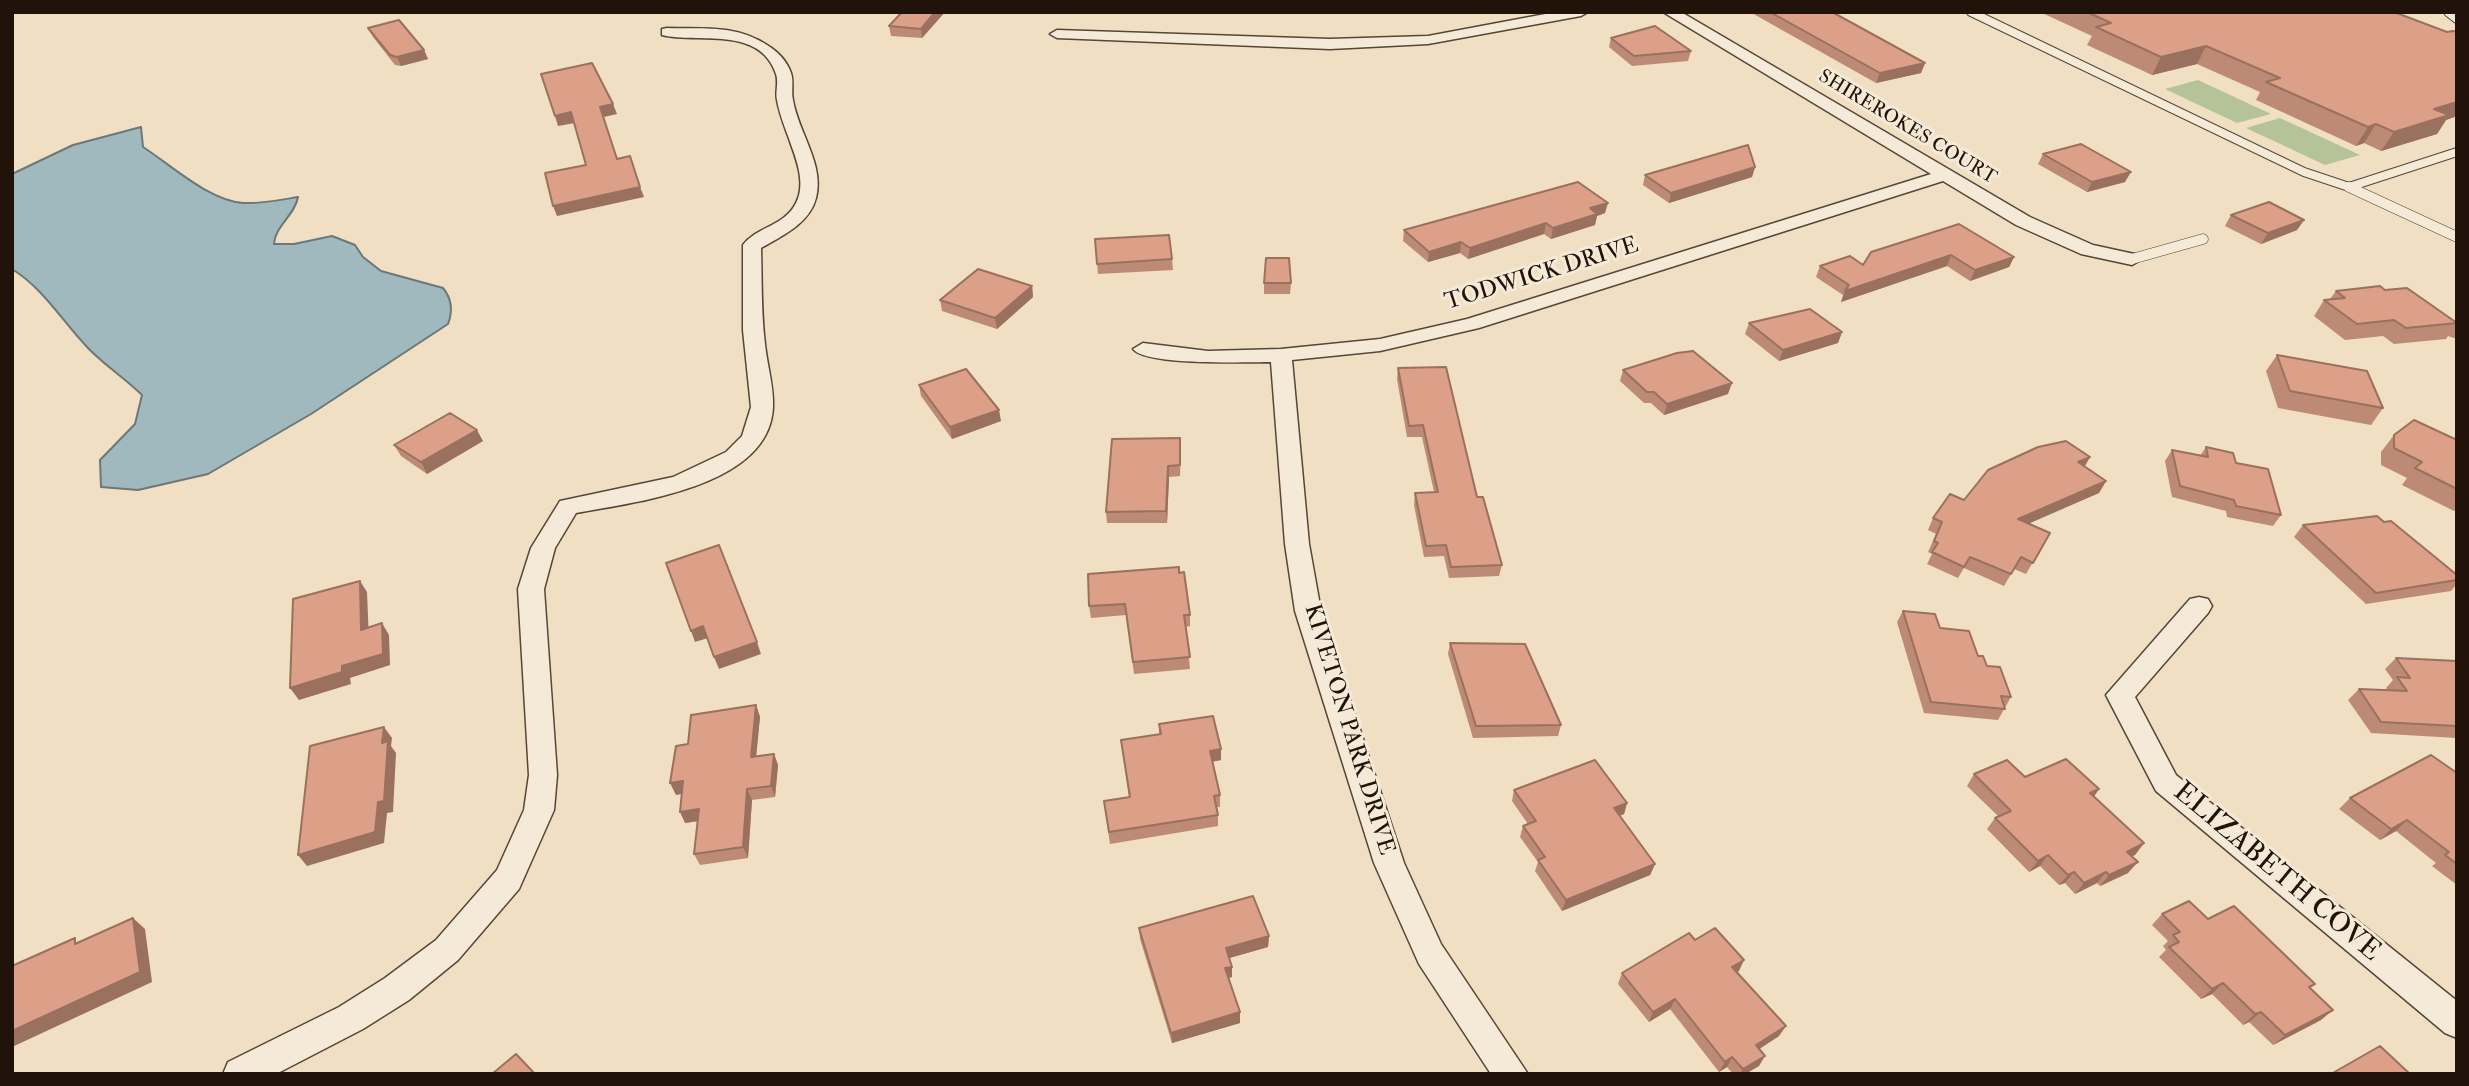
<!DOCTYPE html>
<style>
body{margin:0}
#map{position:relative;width:2469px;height:1086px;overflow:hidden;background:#f0dfc2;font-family:"IM FELL Double Pica",serif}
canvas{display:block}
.frame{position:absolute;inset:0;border:14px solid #211309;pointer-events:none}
</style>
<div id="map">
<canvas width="2469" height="1086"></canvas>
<div class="frame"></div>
</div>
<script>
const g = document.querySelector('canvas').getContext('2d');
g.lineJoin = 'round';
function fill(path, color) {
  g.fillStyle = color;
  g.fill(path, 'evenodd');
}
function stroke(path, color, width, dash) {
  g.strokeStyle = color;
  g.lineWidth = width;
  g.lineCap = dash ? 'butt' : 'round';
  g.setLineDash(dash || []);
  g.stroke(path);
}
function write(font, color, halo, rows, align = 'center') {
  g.font = font + ' "IM FELL Double Pica",serif';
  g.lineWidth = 6;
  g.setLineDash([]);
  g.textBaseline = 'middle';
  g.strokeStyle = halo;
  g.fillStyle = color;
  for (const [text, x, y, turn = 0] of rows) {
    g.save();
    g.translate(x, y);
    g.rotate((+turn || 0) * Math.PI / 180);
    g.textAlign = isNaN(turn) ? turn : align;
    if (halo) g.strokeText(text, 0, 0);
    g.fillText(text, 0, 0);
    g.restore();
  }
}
fill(new Path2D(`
 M2198 80 2271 114 2237 123 2165 89Z
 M2280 118 2360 155 2325 165 2246 128Z`), '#b4c398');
const water = new Path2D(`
 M141 127 143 147C171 165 208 200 243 203 261 204 280 200 298 197 295 215 275 226 274 244H294L332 236 355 245 363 257 381 271 443 288C452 299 453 311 448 324L311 414 208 474 138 490 101 487 100 460 135 424 142 395C125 378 104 365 88 348 62 321 44 289 12 269V174L73 145Z`);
fill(water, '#a0b9be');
stroke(water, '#6d7776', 2);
const laneFar1 = new Path2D(`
 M1971 12 2304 172 2349 187
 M2448 12 2457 19
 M2353 189 2349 187 2457 152`);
const lane = new Path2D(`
 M2349 187 2457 237
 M2132 259 2203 239`);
const street = new Path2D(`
 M1556 12H1588L1581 16 1428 44 1330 49 1057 38 1050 34 1057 30 1330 39 1428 36Z
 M1663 12H1681L2030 217 2093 245 2139 255 2142 259 2132 265 2081 254 2016 225 1943 181 1479 328 1380 351 1292 360 1309 544 1321 611 1404 863 1441 944 1528 1074H1491L1419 964 1374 863 1295 611 1285 544 1271 362C1248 362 1145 366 1133 349L1143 343 1208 351 1281 349 1380 339 1467 319 1931 174Z
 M667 28C701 29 736 24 767 45 777 51 787 61 791 73 794 82 791 91 793 100 798 132 825 165 816 198 810 223 782 236 761 248 762 279 761 312 765 344 767 365 774 386 773 407 770 487 635 502 576 513L555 548 544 589 557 775 554 810 519 889 458 960 409 1000 363 1029 276 1074H223L228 1062 339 1007 385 978 436 940 497 870 524 810 529 775 518 589 531 548 560 501 673 477 726 452 742 436 751 407 743 330V245C756 227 785 226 796 203 807 183 795 156 788 136 784 125 779 112 777 100 775 92 779 83 776 74 760 25 697 44 662 35V29Z
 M2199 597 2208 599 2212 606 2208 613 2135 697 2176 775 2457 1001V1038L2445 1033 2156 791 2106 695 2190 599Z`);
stroke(laneFar1, '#554637', 10);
stroke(lane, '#554637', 11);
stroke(street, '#554637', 3);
stroke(laneFar1, '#f5ead7', 8);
stroke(lane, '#f5ead7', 10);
fill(street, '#f5ead7');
fill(new Path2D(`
 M945 12 922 38 891 36 889 26Z
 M1750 12H1832L1925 63 1921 73 1876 83Z
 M2040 12H2394L2447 32H2457V116L2446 120 2437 134 2381 151 2364 143 2356 146 2256 100 2260 92 2197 64 2152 75 2087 45 2092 36Z
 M368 28 424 50 428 59 401 66 395 65 373 37Z
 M1611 38 1691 51 1688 61 1632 66 1609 47Z
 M2043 154 2125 182 2087 192 2038 164Z
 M1755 167 1752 177 1669 203 1643 185 1645 175Z
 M1605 213 1597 216 1595 225 1551 239 1544 234 1468 259 1460 253 1428 262 1403 241 1404 230Z
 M2231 215 2304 220 2297 230 2261 244 2225 226Z
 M1095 239 1172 259 1173 270 1098 274Z
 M1871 252 2014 257 2009 267 1970 281 1947 266 1841 302 1843 295 1816 277 1820 266 1863 265Z
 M1264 283H1291L1290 294H1264Z
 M1032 286 1033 297 997 329 942 311 940 300Z
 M2385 290 2457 322V339L2448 336 2446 339 2394 344 2383 336 2345 340 2314 316 2324 300 2330 299 2336 291Z
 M1749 323 1842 332 1838 343 1779 361 1745 334Z
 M2277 355 2383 408 2371 425 2278 408 2266 371Z
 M1398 368 1477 497 1502 565 1499 576 1449 578 1444 556 1424 557 1414 505 1415 493 1434 492 1422 437H1407L1397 379Z
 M1623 370 1728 394 1664 415 1651 403H1644L1620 381Z
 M919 385 1001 421 952 439 921 396Z
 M2394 435 2457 440V509L2454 511 2402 485 2407 478 2381 465V452Z
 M483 441 427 474 401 456 394 445Z
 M2206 447 2281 515 2273 526 2227 517 2226 511 2172 497 2165 461 2172 450 2200 456Z
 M1181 450 1180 476 1169 477 1167 523H1107L1106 512Z
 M2090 457 2085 466 2106 481 2099 493 2028 523 2050 533 2026 574 2014 569 2004 586 1964 568 1958 578 1927 564 1932 554 1928 552 1936 534 1928 530 1933 518 1964 500Z
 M2384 522 2457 575V584L2451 591 2366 604 2294 537 2303 525Z
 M1179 573 1190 615V626L1186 627 1190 669 1134 674 1126 615 1091 618 1089 606Z
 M1903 611 1940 628 1978 656 2011 697 1998 720 1924 713 1897 622Z
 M1450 643 1561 725 1558 736 1473 738 1448 654Z
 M2396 658 2457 661V738L2371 733 2348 700 2359 689 2387 690 2386 688 2393 680 2385 669Z
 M756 705 760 717 756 756 774 754 778 765 775 797 752 800 748 858 700 865 694 854 698 821 685 823 682 794 676 795 688 744Z
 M1159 724 1221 749V760L1212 762 1220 795V807H1216L1218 815V826L1110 844 1104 801 1129 797 1121 740 1159 734Z
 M2457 773V885L2432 866 2436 863 2396 831 2380 840 2339 809 2350 798Z
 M1974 774 2025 777 2099 789 2093 797 2144 843 2135 855 2131 856 2128 873 2100 886 2097 883 2075 894 2065 883 2059 885 2040 866 2029 872 1987 829 1995 818 1998 816 1967 786Z
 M1514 790 1627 803 1624 814 1619 816 1655 864 1650 875 1562 911 1535 871 1538 862 1520 837 1523 826 1528 824 1512 801Z
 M2162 914 2208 919 2315 984 2310 988 2321 1020 2273 1045 2249 1022 2243 1025 2212 994 2201 999 2159 957 2166 950 2163 946 2168 941 2152 925Z
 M1139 928 1269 936 1268 947 1229 958 1232 967V977L1228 978 1240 1023 1172 1043 1140 939Z
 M1695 940 1739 971 1737 972 1779 1036 1759 1049V1066L1745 1074H1733L1727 1067 1719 1072 1670 1009 1649 1022 1618 984 1622 973Z`), '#bd8a75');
fill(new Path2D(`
 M935 12H945L922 38 921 29Z
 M2206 46 2197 64 2152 75 2161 57Z
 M424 50 428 59 401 66 397 57Z
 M1925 63 1921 73 1876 83 1880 73Z
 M2457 102V116L2446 120 2437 134 2381 151 2394 132 2434 109Z
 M613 104 617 114 604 117 600 107Z
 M571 112 575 123 558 126 555 116Z
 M2376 124 2364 143 2356 146 2368 127Z
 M1755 167 1752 177 1669 203 1671 193Z
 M2131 172 2125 182 2087 192 2092 182Z
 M640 187 644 197 557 216 553 206Z
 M1608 203 1605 213 1597 216 1595 225 1551 239 1553 228 1590 208Z
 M2304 220 2297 230 2261 244 2268 233Z
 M1546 223 1544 234 1468 259 1470 248Z
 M1461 242 1460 253 1428 262 1429 252Z
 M1951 255 1947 266 1841 302 1845 291Z
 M2014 257 2009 267 1970 281 1975 270Z
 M1032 286 1033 297 997 329 995 318Z
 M1842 332 1838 343 1779 361 1783 350Z
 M1732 383 1728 394 1664 415 1667 404Z
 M999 410 1001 421 952 439 950 427Z
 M477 430 483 441 427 474 421 462Z
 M2090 457 2083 469 2078 462Z
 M1168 466 1169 477 1167 523 1166 511Z
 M2106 481 2099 493 2012 531 2018 519Z
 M360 581 367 592 369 641 361 630Z
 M382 623 389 635 390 665 350 678 351 684 299 700 290 688 342 666Z
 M703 626 708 638 695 642 691 631Z
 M757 642 761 654 719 669 714 657Z
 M756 705 760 717 755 768 751 757Z
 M384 727 392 738 391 746 396 753 393 812 387 813 384 843 307 866 298 855 378 802Z
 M1221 749V760L1210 762V751Z
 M774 754 778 765 775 797 771 786Z
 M683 781 689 792 676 795 670 783Z
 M747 789 752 800 748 858 743 847Z
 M2099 789 2091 801 2090 793Z
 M1627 803 1624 814 1610 820 1614 808Z
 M699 809 705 820 685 823 680 812Z
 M2407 820 2396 831 2380 840 2391 829Z
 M2144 843 2135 855 2117 863 2127 852Z
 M2048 855 2040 866 2029 872 2038 861Z
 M2138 862 2128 873 2100 886 2109 875Z
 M1655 864 1650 875 1562 911 1566 900Z
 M2074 872 2065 883 2059 885 2068 875Z
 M2106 872 2097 883 2075 894 2084 883Z
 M133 918 145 929 152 982 12 1047V1031Z
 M1269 936 1268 947 1226 959V948Z
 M1744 960 1739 971 1727 977 1732 967Z
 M1232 967V977L1225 979V968Z
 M2223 983 2212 994 2201 999 2212 989Z
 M1675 999 1670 1009 1649 1022 1653 1012Z
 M2333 1010 2321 1020 2273 1045 2285 1035Z
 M1240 1012V1023L1172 1043 1171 1033Z
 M2261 1012 2249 1022 2243 1025 2255 1014Z
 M1786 1026 1779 1036 1750 1055 1756 1045Z
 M1765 1056 1759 1066 1745 1074H1740L1743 1069Z
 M1732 1057 1727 1067 1719 1072 1725 1062Z`), '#9a705f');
const building = new Path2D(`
 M902 12H935L921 29 889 26Z
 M1770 12H1832L1925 63 1880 73Z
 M2087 12H2394L2447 32 2453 31 2457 32V102L2434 109 2449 115 2394 132 2376 124 2368 127 2266 82 2280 78 2206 46 2161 57 2096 27 2111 23Z
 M399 20 424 50 397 57 390 55 368 28Z
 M1655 26 1691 51 1634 56 1611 38Z
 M592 63 613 104 600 107 617 159 630 156 640 187 553 206 545 173 586 165 571 112 555 116 541 74Z
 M2081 144 2131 172 2092 182 2043 154Z
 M1748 145 1755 167 1671 193 1645 175Z
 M1578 182 1608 203 1590 208 1597 214 1553 228 1546 223 1470 248 1461 242 1429 252 1404 230Z
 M2269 202 2304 220 2268 233 2231 215Z
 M1959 224 2014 257 1975 270 1951 255 1845 291 1849 285 1820 266 1850 256 1863 265 1871 252Z
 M1169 235 1172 259 1097 264 1095 239Z
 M1266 258H1289L1291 283H1264Z
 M978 269 1032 286 995 318 940 300Z
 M2380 286 2385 290 2407 288 2457 323 2406 328 2394 320 2357 324 2324 300 2345 298 2336 291Z
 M1810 309 1842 332 1783 350 1749 323Z
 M1693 351 1732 383 1667 404 1654 392H1647L1623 370 1677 353Z
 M2277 355 2367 371 2383 408 2290 391Z
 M1446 367 1477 497H1483L1502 565 1451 567 1446 545 1426 546 1415 493 1438 492 1423 425 1409 426 1398 368Z
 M966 369 999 410 950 427 919 385Z
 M450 413 477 430 421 462 394 445Z
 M2414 420 2457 440V489L2415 468 2422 462 2394 448V435Z
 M1180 438V465L1168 466 1166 511 1106 512 1112 439Z
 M2066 441 2090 457 2078 462 2106 481 2018 519 2050 533 2033 563 2021 557 2011 574 1970 557 1964 567 1932 552 1938 543 1934 541 1942 522 1933 518 1950 494 1964 500 1988 470 2038 447Z
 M2206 447 2233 453 2236 463 2268 469 2281 515 2236 506 2234 500 2180 486 2172 450 2208 457Z
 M2377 516 2384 522 2391 521 2457 575V580L2376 593 2303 525Z
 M719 545 757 642 714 657 703 626 691 631 666 563Z
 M1179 567V573L1184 572 1190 615H1184L1190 657 1133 662 1125 604 1089 606 1088 574Z
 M360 581 361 630 382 623 383 654 342 666V672L290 688 293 599Z
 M1903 611 1935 614 1940 628 1969 631 1978 656H1983L1987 666 2000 667 2011 697 2001 696 2005 709 1931 702Z
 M1450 643 1525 644 1561 725 1476 726Z
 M2396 658 2457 661V726L2381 722 2359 689 2407 691 2397 677 2410 678Z
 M756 705 751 757 774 754 771 786 747 789 743 847 694 854 699 809 680 812 683 781 670 783 676 746 688 744 691 715Z
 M1213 716 1221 749 1210 751 1220 795 1214 796 1218 815 1109 832 1104 801 1130 797 1121 740 1161 734 1159 724Z
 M384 727 382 743 388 741 384 801 378 802 375 832 298 855 310 746Z
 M2431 755 2457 773V864L2445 855 2449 852 2407 820 2391 829 2350 798Z
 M2066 759 2099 789 2090 793 2144 843 2127 852 2138 862 2109 875 2106 872 2084 883 2074 872 2068 875 2048 855 2038 861 1995 818 2011 811 1974 774 2007 760 2025 777Z
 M1595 760 1627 803 1614 808 1655 864 1566 900 1538 860 1545 857 1523 826 1536 821 1514 790Z
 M1253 896 1269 936 1226 948 1232 967 1225 968 1240 1012 1171 1033 1139 928Z
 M2189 901 2208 919 2234 906 2315 984 2309 987 2333 1010 2285 1035 2261 1012 2255 1014 2223 983 2212 989 2169 947 2179 942 2173 935 2180 932 2162 914Z
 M133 918 140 972 12 1031V966L75 938V944Z
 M1715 928 1744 960 1732 967 1786 1026 1756 1045 1765 1056 1743 1069 1732 1057 1725 1062 1675 999 1653 1012 1622 973 1689 933 1695 940Z
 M2380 1046 2410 1074H2331Z
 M516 1054 535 1074H492Z`);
fill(building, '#dca088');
stroke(building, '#9a705f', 2);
write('19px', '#211309', '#f5ead7', [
 ["SHIREROKES COURT",1907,128,31]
]);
write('23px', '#211309', '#f5ead7', [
 ["TODWICK DRIVE",1542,275,-17],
 ["KIVETON PARK DRIVE",1348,730,73]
]);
write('28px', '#211309', '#f5ead7', [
 ["ELIZABETH COVE",2276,873,40]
]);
</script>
